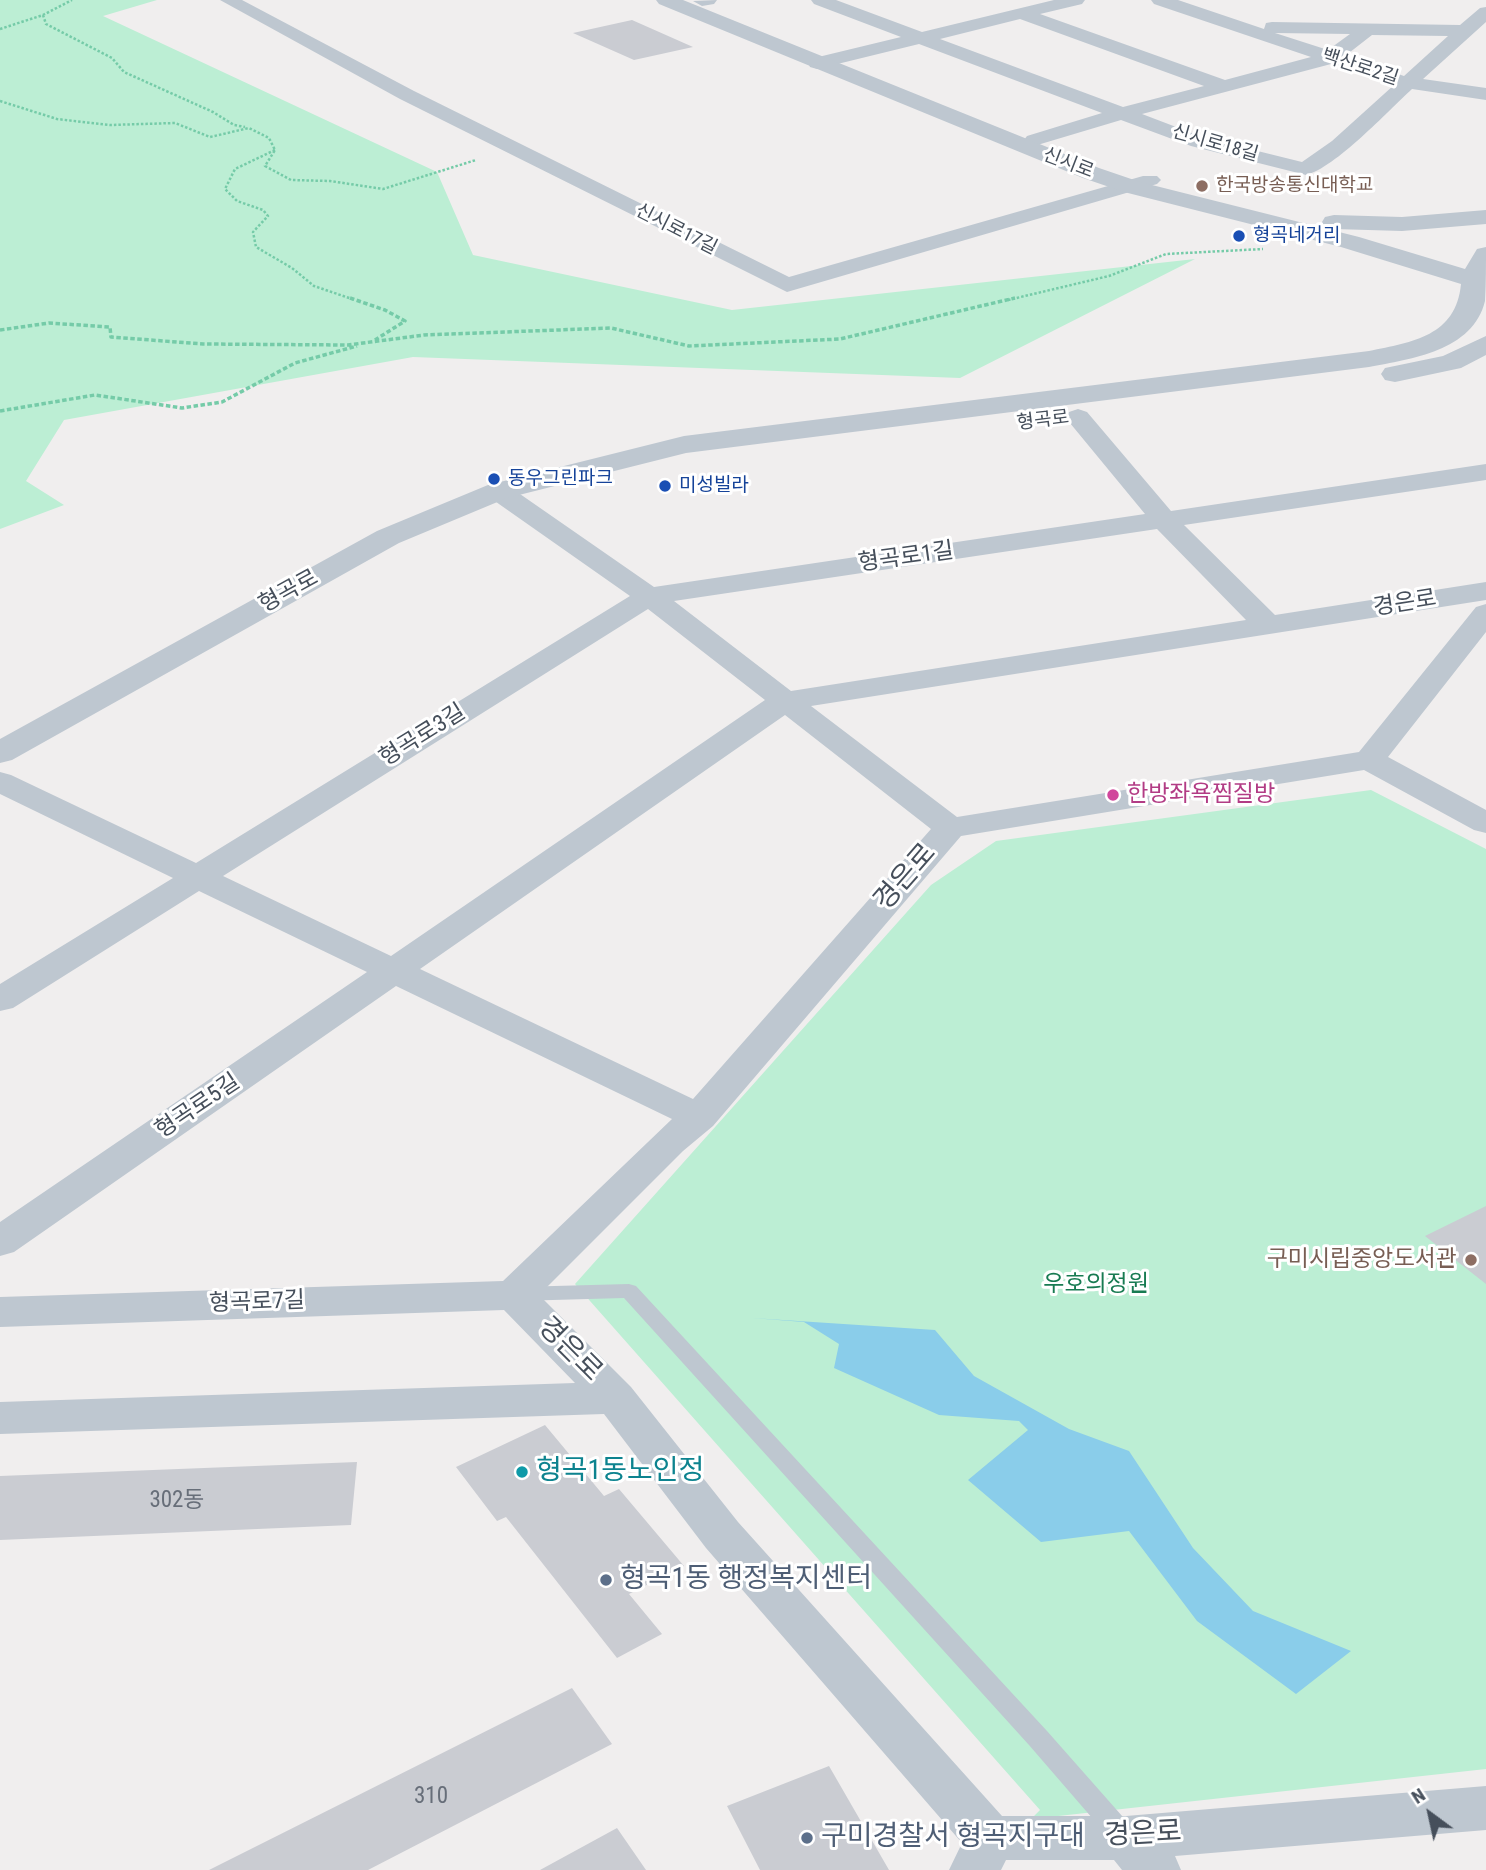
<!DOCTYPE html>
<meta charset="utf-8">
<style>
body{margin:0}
#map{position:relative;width:1486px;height:1870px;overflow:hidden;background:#f0eeee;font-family:"Roboto Condensed",sans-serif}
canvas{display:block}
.north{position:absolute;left:1395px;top:1779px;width:70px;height:70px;-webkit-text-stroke:5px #fff;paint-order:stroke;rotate:327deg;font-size:19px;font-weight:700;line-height:28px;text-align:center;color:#464f5b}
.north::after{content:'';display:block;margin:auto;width:24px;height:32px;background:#464f5b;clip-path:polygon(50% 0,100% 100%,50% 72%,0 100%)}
</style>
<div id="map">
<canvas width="1486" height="1870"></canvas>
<div class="north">N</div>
</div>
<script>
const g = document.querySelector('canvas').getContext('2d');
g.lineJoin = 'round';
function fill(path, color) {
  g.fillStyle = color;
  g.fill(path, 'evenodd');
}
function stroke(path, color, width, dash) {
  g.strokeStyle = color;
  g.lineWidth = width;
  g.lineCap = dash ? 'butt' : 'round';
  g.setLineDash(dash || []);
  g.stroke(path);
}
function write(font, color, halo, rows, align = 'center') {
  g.font = font + ' "Roboto Condensed","Noto Sans KR",sans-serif';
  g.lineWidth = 6;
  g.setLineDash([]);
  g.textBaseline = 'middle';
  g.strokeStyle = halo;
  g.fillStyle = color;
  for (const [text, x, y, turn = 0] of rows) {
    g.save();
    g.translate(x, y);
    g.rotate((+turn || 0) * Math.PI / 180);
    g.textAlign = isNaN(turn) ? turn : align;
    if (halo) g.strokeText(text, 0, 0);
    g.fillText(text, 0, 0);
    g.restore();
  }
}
fill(new Path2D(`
 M0 0H157L103 16 437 172 473 255 732 310 1195 259 960 378 413 357 64 420 26 481 64 505 0 529Z
 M1371 790 1486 849V1769L1031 1819 1040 1810 575 1284 931 885 996 841Z`), '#bceed4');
fill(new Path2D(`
 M752 1318 935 1330 974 1376 1069 1429 1129 1451 1193 1548 1253 1611 1351 1651 1296 1694 1197 1621 1129 1531 1041 1542 968 1480 1028 1430 1019 1421 939 1415 834 1368 839 1344 804 1322Z`), '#8acdea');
fill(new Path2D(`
 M632 20 693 47 634 60 573 33Z
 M1486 1206V1284L1425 1236Z
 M545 1425 604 1496 619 1489 684 1566 629 1594 662 1634 617 1658 506 1517 497 1521 456 1467Z
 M357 1462 351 1525 0 1540V1476Z
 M572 1688 612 1744 368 1870H209Z
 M829 1766 889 1870H760L727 1806Z
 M617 1828 646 1870H540Z`), '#caccd2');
stroke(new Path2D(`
 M43 15 46 24 112 58 124 72 213 112 234 125 245 127
 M0 29 43 15 72 0
 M0 101 57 119 110 125 175 123 210 137 249 128 269 138 275 150 265 166 291 180 330 181 383 189 476 160
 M275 150 235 169 225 189 237 201 263 210 268 216 253 232 256 247 292 268 314 286 355 300
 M1008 300 1109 276 1166 254 1263 249`), '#75cba8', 2.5, [2.5, 2]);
stroke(new Path2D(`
 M350 298 385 310 405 321 375 340
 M0 330 49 323 110 327 111 337 203 344 348 345 424 335 611 328 689 346 840 339 1015 298
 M0 411 95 395 182 408 222 402 295 363 357 346`), '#75cba8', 3.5, [4.5, 2.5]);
fill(new Path2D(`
 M629 1284 636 1286 1047 1731 1130 1825 1134 1833 1130 1841 1121 1844 1112 1841 1029 1745 624 1298 517 1301 510 1299 507 1294 510 1289 517 1287Z`), '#bec7d0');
fill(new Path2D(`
 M220 0H242L414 91 789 277 1143 176H1157L1161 180 1157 184 787 292 400 99Z
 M717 0 714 4 702 6 693 1Z
 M811 0H836L922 32 1054 0H1085L1082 4 1040 14 1225 80 1311 57 1154 4 1151 0H1178L1264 29 1266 23 1272 22 1460 25 1480 8 1486 7V22L1423 79 1486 88V100L1412 89C1388 111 1335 168 1306 175L1191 146 1121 120 1034 146 1027 144 1024 140 1027 136 1102 113 919 44 817 69 810 67 808 63 810 59 901 37 814 4ZM1020 19 1204 86 1123 107 940 39ZM1275 33 1350 34 1328 50ZM1372 35 1448 36 1404 76 1345 56ZM1331 64 1394 85 1332 141 1302 162 1205 138 1142 114Z
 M1078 409 1087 412 1171 511 1486 464V480L1184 525 1275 615 1486 582V600L811 706 957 817 1359 752 1476 607 1486 604V632L1388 757 1486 810V833L1474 830 1364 770 961 836 713 1126 683 1151 539 1295 631 1387 738 1522 1002 1816H1126L1486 1786V1830L1175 1856 1181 1870H1122L1114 1860H1006L1001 1870H949L962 1843 706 1548 604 1414 0 1434V1402L575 1383 504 1310 0 1327V1297L503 1281 672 1119 396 986 14 1252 0 1256V1222L367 972 199 891 13 1008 0 1011V984L173 878 0 794V772L11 775 196 863 630 596 489 497 485 491 489 485 498 483 507 485 654 587 1145 514 1065 417 1069 412ZM1157 529 1246 620 791 691 674 601ZM648 609 765 700 391 956 223 876ZM785 715 931 829 693 1099 420 969Z`), '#bec7d0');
fill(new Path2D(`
 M656 0H683L1099 168 1140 182 1359 237 1465 269 1477 249 1486 247C1486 264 1486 284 1485 301 1473 351 1411 359 1369 367L686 453 507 498 399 543 12 760 0 763V739L377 531 488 485 684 436 1369 351C1413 342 1456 336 1461 284L1341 247 1124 192 1083 178 659 4Z
 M1486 210V224L1402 231 1334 229 1325 227 1322 222 1325 217 1334 215 1402 217Z
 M1486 336V355L1461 368 1395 382 1385 380 1381 374 1385 368 1443 356Z`), '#bec7d0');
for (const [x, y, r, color] of [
 [1202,186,7,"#8d6e63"],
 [1239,236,7,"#1a4fb4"],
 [494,479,7,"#1a4fb4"],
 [665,486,7,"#1a4fb4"],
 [1113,795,7,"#d1479c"],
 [1471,1260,7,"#8d6e63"],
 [522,1472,7,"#0f9aa8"],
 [606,1580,7,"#5c6f8a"],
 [807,1838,7,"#5c6f8a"]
]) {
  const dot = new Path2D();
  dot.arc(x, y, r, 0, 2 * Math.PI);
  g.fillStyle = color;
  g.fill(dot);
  stroke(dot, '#fff', 2.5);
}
write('19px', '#464f5b', '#fff', [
 ["백산로2길",1360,68,18],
 ["신시로18길",1215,144,16],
 ["신시로",1068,164,21],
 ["신시로17길",676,230,27],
 ["형곡로",1043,421,-7]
]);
write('19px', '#785e54', '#fff', [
 ["한국방송통신대학교",1216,186]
], 'left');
write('19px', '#164399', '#fff', [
 ["형곡네거리",1253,236],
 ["동우그린파크",508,479],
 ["미성빌라",679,486]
], 'left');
write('23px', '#464f5b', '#fff', [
 ["형곡로1길",906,558,-8],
 ["형곡로",289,592,-29],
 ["경은로",1405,604,-9],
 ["형곡로3길",423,736,-32],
 ["형곡로5길",198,1107,-34],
 ["형곡로7길",257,1303,-2]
]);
write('23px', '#b23c85', '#fff', [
 ["한방좌욕찜질방",1127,795]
], 'left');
write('23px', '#785e54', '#fff', [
 ["구미시립중앙도서관",1457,1260]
], 'right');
write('23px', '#187b52', '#fff', [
 ["우호의정원",1096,1285]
]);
write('23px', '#676e79', null, [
 ["302동",177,1501],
 ["310",431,1797]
]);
write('28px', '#464f5b', '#fff', [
 ["경은로",906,878,-49],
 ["경은로",569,1350,45],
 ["경은로",1143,1835,-3]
]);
write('28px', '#0d838f', '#fff', [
 ["형곡1동노인정",536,1472]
], 'left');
write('28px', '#4e5e75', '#fff', [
 ["형곡1동 행정복지센터",620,1580],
 ["구미경찰서 형곡지구대",821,1838]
], 'left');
</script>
